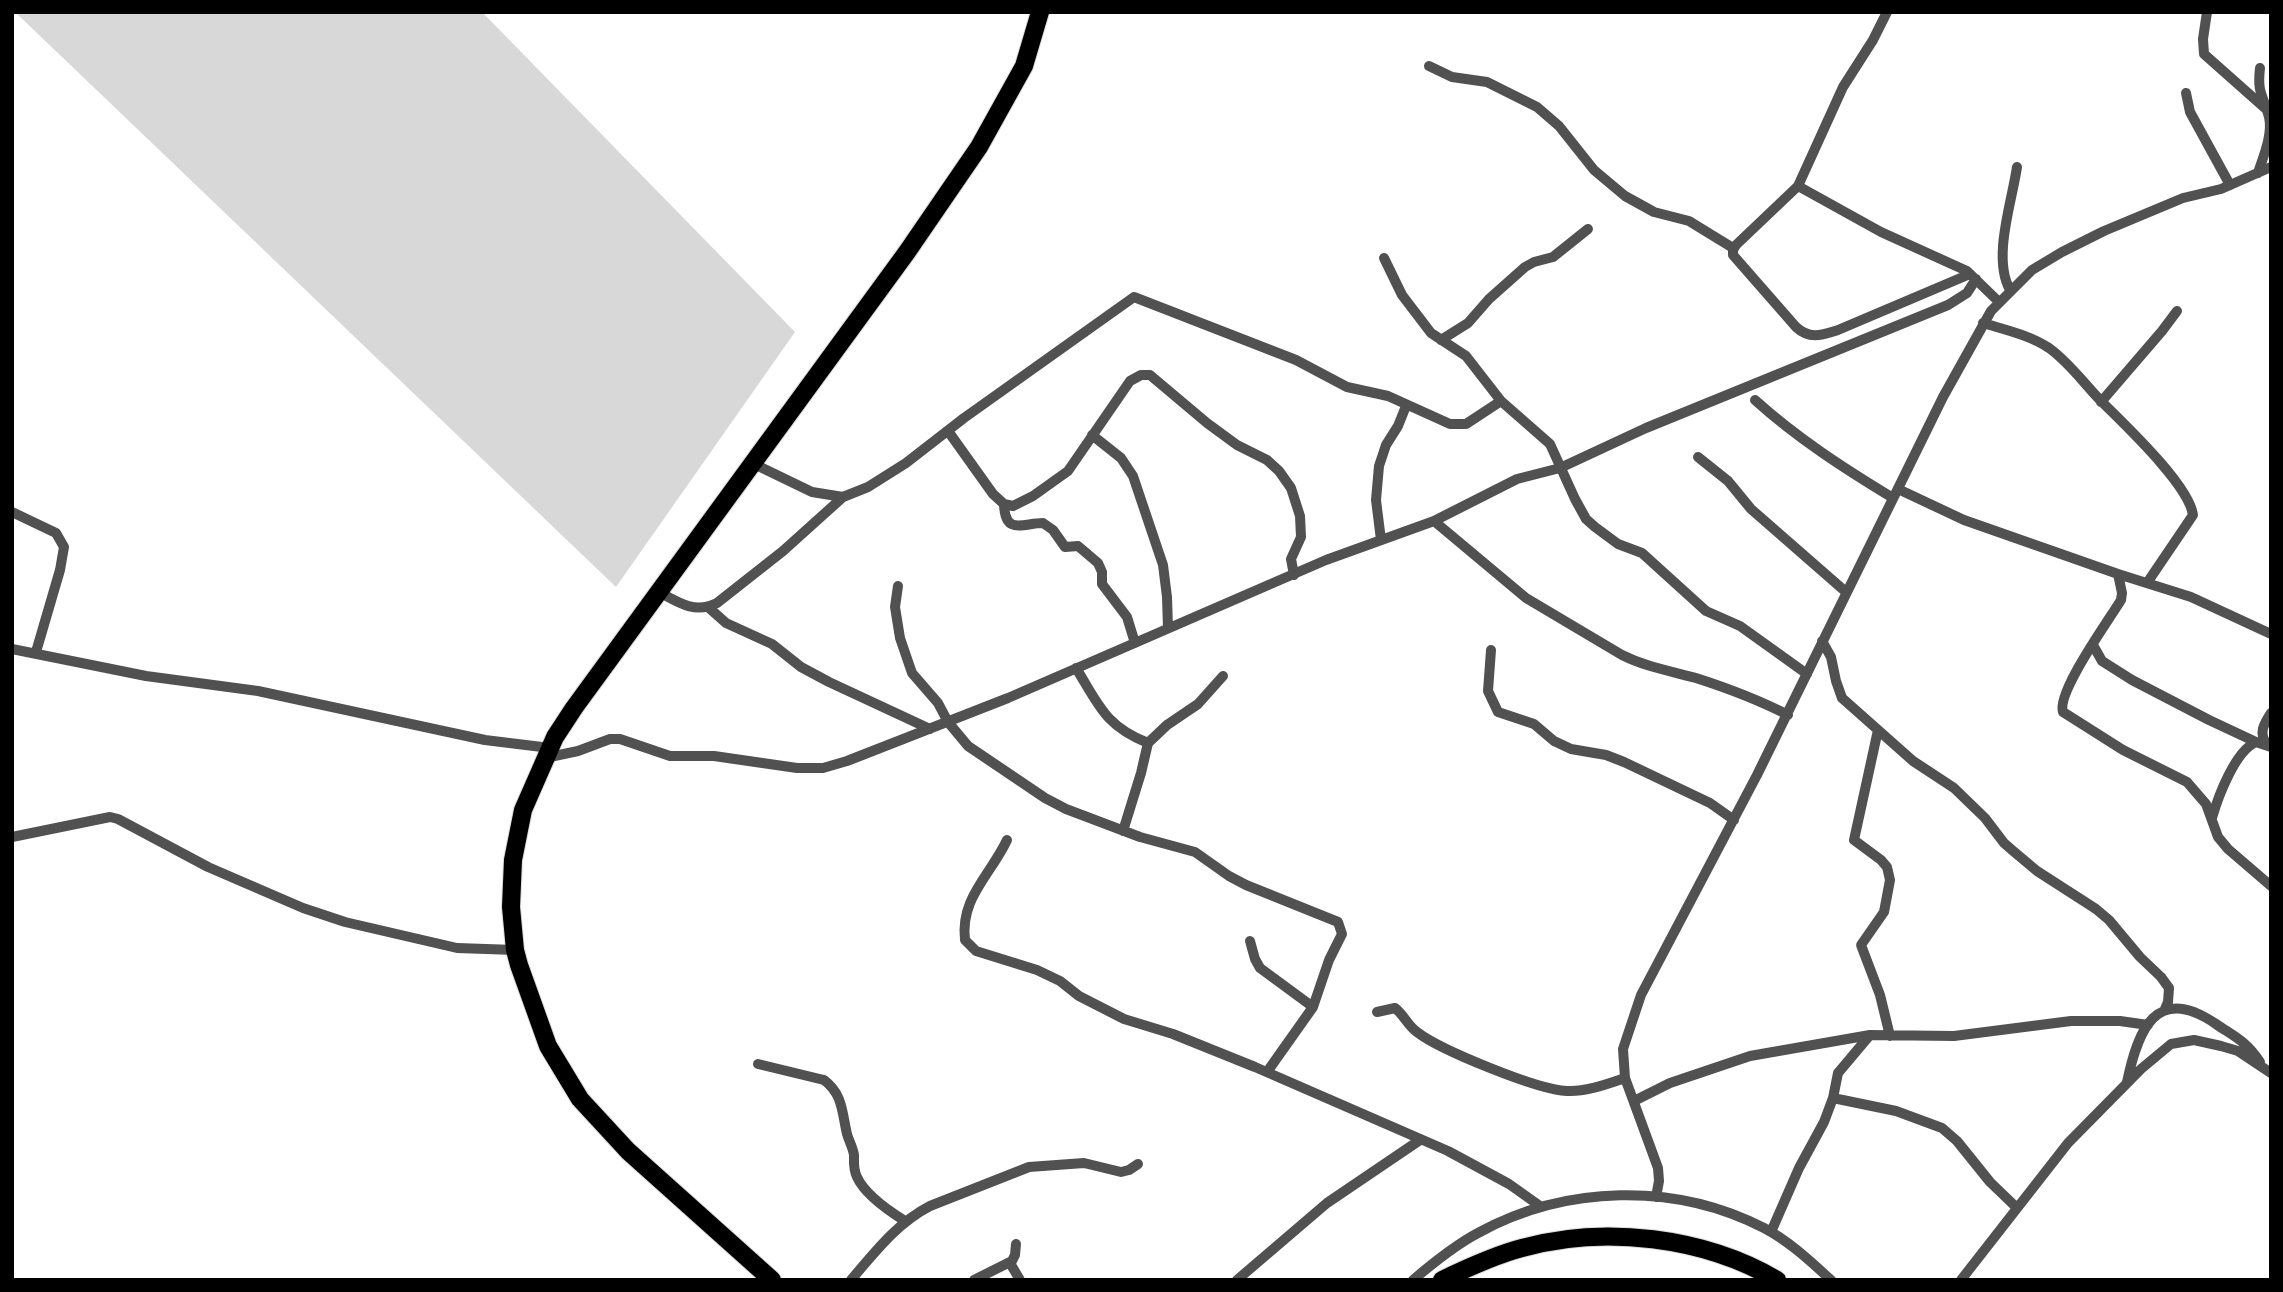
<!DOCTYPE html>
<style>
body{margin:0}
#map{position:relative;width:2283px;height:1292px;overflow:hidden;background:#fff;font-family:"Roboto Condensed",sans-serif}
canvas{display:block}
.frame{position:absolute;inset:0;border:14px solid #000;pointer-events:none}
</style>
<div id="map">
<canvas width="2283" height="1292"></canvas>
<div class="frame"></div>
</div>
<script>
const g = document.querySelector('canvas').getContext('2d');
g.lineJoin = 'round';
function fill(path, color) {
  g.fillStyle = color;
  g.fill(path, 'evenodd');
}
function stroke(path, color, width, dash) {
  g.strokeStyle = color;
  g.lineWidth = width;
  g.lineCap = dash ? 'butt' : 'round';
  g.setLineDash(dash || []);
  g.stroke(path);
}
fill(new Path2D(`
 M15 12H482L795 332 616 587Z`), '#d8d8d8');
const primary = new Path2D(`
 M772 1280 628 1151 580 1099 548 1046 519 965 515 950 511 907 513 860 523 810 555 737 574 708 907 252 979 147 1024 66 1040 12
 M1442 1280C1467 1268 1495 1255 1522 1248 1604 1225 1704 1237 1777 1280`);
stroke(primary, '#dbdbdb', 20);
stroke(new Path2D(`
 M1887 12 1873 40 1843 87 1798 186 1736 245 1733 250V255L1796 327C1810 340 1822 335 1838 330L1970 274
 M2207 12 2203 39 2204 54 2266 109
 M1429 66 1452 77 1487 82 1537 107 1559 126 1594 170 1625 196 1654 212 1689 221 1733 248
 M2186 93 2190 112 2230 185
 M2258 173C2263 157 2273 135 2269 117 2263 94 2257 94 2260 68
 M1798 186 1881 232 1967 271 1999 302
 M1384 258 1402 295 1431 333 1466 356 1501 401 1550 444 1575 499 1586 519 1595 527 1618 544 1642 553 1706 611 1740 626 1807 674
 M2010 290C1992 258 2012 202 2017 167
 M1983 323C2006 330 2029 335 2049 348 2070 363 2085 385 2102 402 2125 425 2189 485 2193 515L2147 583
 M1441 340 1468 323 1489 299 1525 267 1534 262 1553 257 1588 229
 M1755 400C1797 438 1845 469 1893 498
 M2101 402 2162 331 2177 311
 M948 431 993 494 1004 504 1013 506 1033 496 1068 471 1130 381 1141 375H1150L1207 423 1237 445 1267 460 1279 471 1291 488 1300 516 1301 537 1291 559 1294 575
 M1092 435 1121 458 1133 476 1163 565 1167 597 1168 628
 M1698 457 1728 481 1751 509 1846 592
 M754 464 812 492 843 497 868 487 906 463 964 418 1134 297 1296 360 1347 387 1388 396 1450 424H1466L1501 401
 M1898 489 1964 520 2118 574 2191 597 2271 634
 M1004 504C1005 536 1023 523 1043 523L1053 530 1065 547 1078 546 1098 563 1102 572V584L1127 617 1135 643
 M12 512 56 533 64 547 60 570 36 652
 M1434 521 1526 598 1622 655C1646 667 1670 671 1696 678 1727 688 1759 700 1788 715
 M1381 540 1376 500 1379 466 1386 445 1398 426 1406 406
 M2118 574 2122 593 2121 600C2109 620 2056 693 2063 712L2123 750 2187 782 2206 804 2218 837 2228 849 2271 886
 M898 586 895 607 900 638 912 673 938 703 948 722 968 746 1045 798 1066 809 1140 837 1195 852 1229 876 1246 885 1338 922 1342 934 1329 960 1313 1007 1267 1072
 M659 592C679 603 695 614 717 603L783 551 843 497
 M708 607 726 623 772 644 801 667 829 682 930 729
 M1822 641 1831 657 1836 681 1842 698 1913 761 1954 788 1985 818 2004 843 2012 850 2037 871 2096 909 2109 920 2140 957 2161 977 2169 988 2168 1002 2165 1009
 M2093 645 2102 661 2132 680 2209 720 2256 742
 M12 649 146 676 258 691 485 740 550 748
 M1491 650 1488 691 1498 712 1534 724 1554 741 1571 749 1606 755 1624 762 1710 803 1734 820
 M1076 668C1099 705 1105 726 1148 743
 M1878 730 1854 840 1881 860 1887 867 1890 880 1884 912 1861 945 1880 995 1890 1036
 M2267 744C2258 733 2264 724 2271 713
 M545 758 578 751 610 739H620L670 756H714L797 768H823L847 761 1008 698 1326 560 1434 521 1517 479 1560 468 1646 428 1948 305 1967 293 1976 279
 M2212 818C2218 797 2235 751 2256 742L2271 747
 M1123 831 1141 773 1148 743 1167 725 1198 704 1223 676
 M12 837 110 817 118 819 208 867 303 908 345 922 457 948 515 950
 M1007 840C990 876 960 898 965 940L976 951 1037 970 1060 981 1079 996 1124 1019 1173 1034 1255 1067 1448 1151 1509 1184 1540 1206
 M1250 941 1255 959 1260 968 1313 1007
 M1377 1012 1395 1008C1404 1015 1408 1026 1417 1032 1440 1050 1538 1090 1567 1091 1586 1092 1607 1084 1625 1078
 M758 1064 824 1080C843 1094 842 1113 847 1134 849 1141 853 1148 854 1155 854 1162 853 1169 857 1177 865 1195 889 1211 905 1221
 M2127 1082C2138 1030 2156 983 2216 1024 2235 1037 2246 1041 2260 1062
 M1833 1098 1896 1111 1942 1128 1957 1141 1990 1182 2017 1208
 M1634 1101 1670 1083 1750 1056 1870 1035 1954 1036 2071 1021H2120L2148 1025
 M1656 1197 1659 1181 1658 1168 1625 1078 1623 1049 1641 995 1757 775 1943 397 1991 311 2032 270 2062 252 2104 231 2183 198 2221 189 2271 167
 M1771 1232 1799 1168 1824 1122 1833 1098 1838 1073 1870 1035
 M1010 1263 1020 1280
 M851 1280C875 1252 897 1223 930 1206L1029 1167 1084 1163 1121 1172 1129 1170 1138 1164
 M974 1280 1012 1261 1015 1255 1016 1244
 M1237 1280 1327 1203 1420 1140
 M1413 1280C1433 1263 1455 1245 1478 1233 1565 1185 1675 1182 1764 1228 1789 1241 1810 1261 1831 1280
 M1961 1280 2068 1143 2141 1069 2171 1044 2194 1040 2221 1046 2238 1051 2271 1073`), '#515151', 10);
stroke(primary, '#000', 18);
</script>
